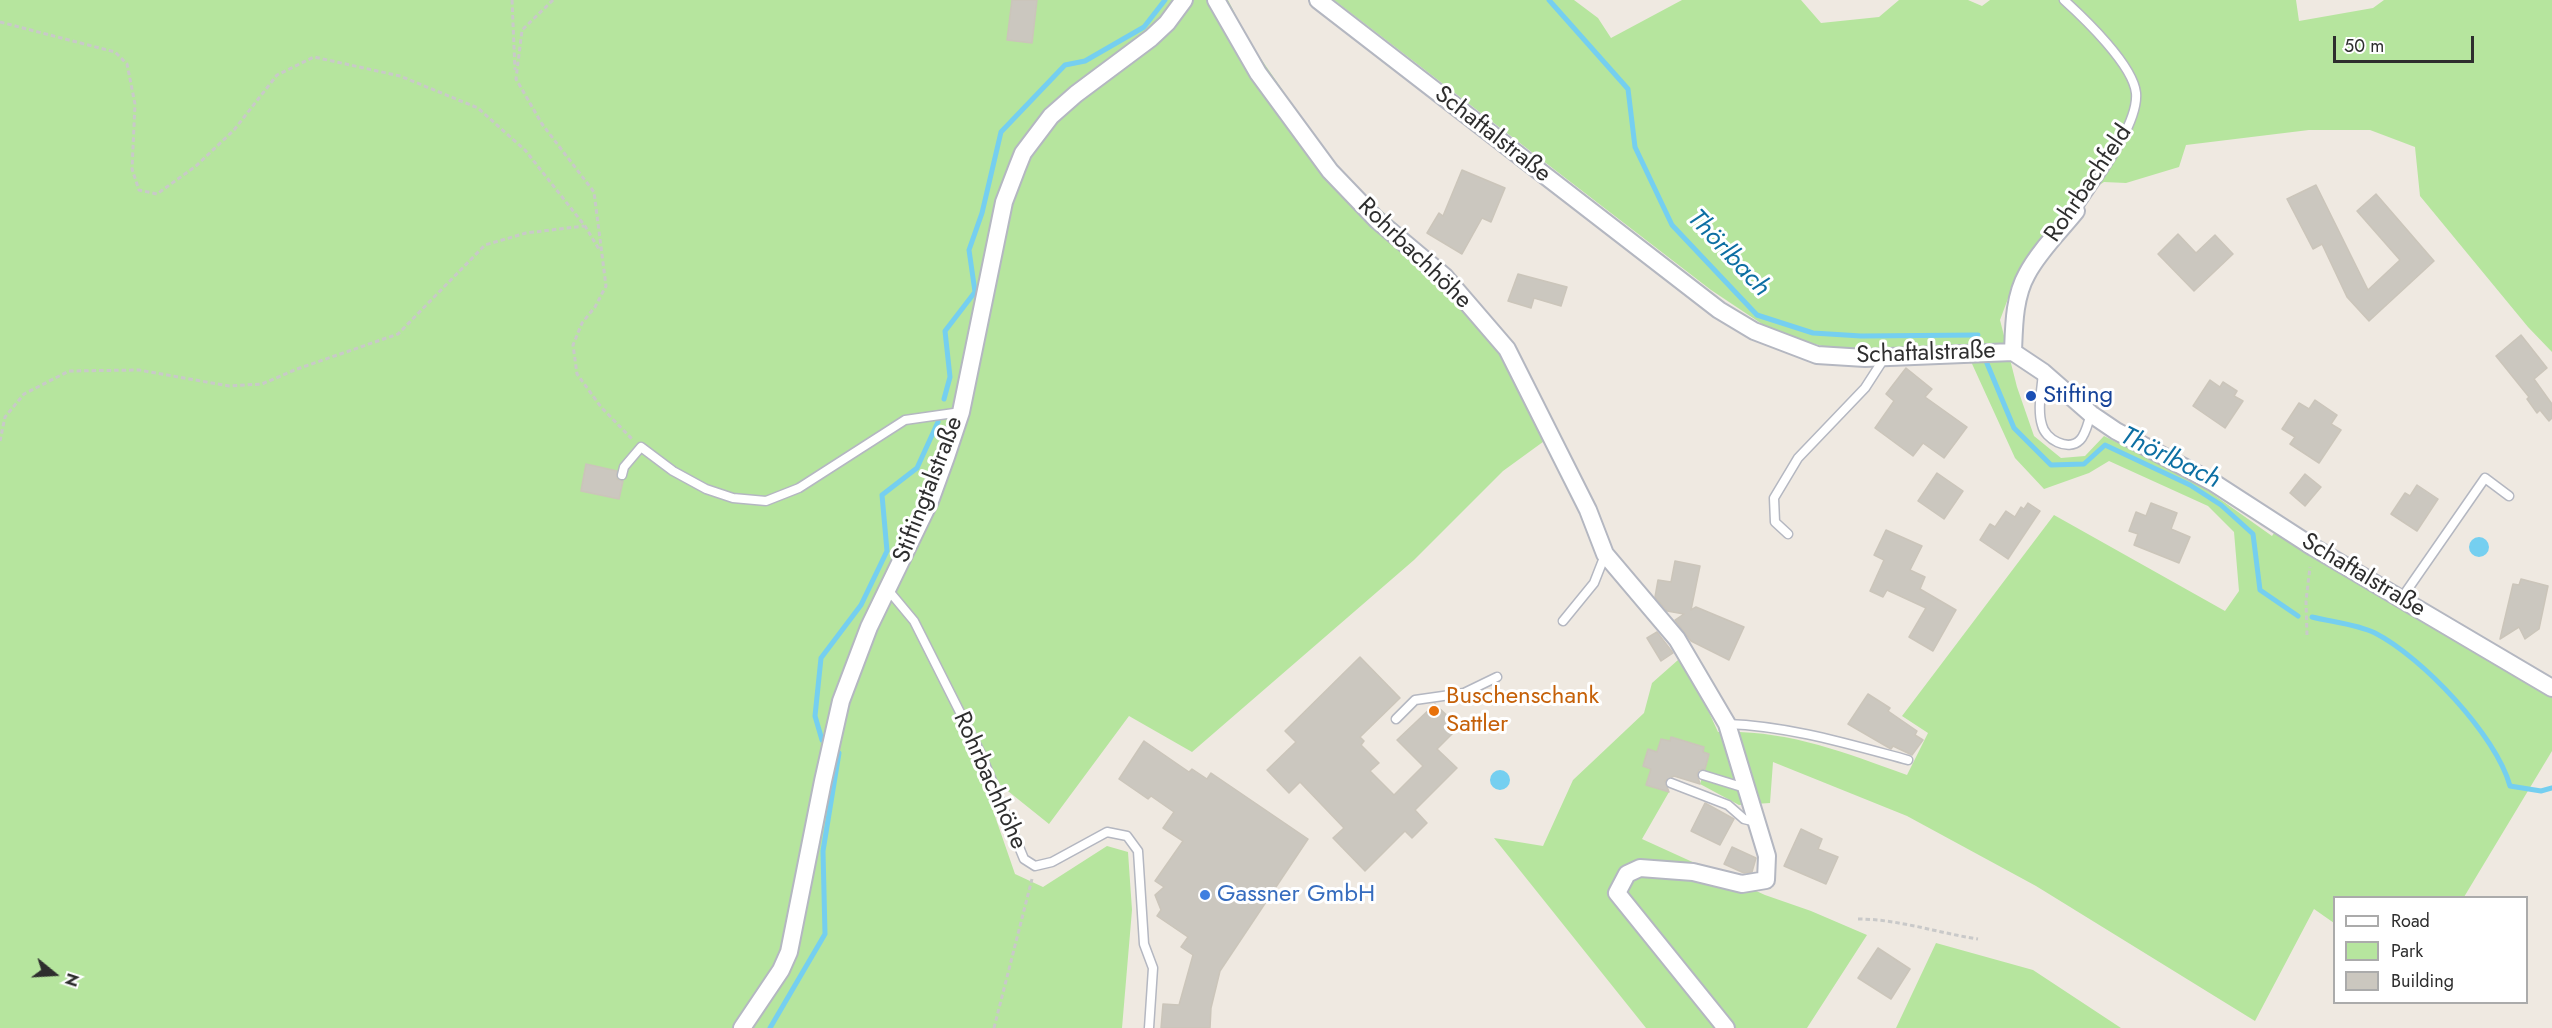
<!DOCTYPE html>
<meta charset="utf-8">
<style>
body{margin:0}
#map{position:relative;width:2552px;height:1028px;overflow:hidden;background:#efe9e1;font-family:Jost,sans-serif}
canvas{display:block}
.legend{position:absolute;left:2333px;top:896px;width:195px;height:108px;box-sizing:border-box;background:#fff;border:2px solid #ababab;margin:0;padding:8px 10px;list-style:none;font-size:18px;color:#2e2e2e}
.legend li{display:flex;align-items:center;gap:12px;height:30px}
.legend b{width:30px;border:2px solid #ababab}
.north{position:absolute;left:24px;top:944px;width:60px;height:60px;-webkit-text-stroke:4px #fff;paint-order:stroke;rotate:108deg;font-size:16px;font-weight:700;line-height:24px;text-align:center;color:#2e2e2e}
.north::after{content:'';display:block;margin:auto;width:21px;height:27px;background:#2e2e2e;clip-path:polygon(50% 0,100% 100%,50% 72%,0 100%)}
.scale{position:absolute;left:2333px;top:36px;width:141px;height:27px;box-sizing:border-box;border:3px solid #2e2e2e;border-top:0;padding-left:8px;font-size:18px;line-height:21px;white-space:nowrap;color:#2e2e2e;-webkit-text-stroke:4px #fff;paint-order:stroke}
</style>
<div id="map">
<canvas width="2552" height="1028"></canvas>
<ul class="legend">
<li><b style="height:8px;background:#fff"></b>Road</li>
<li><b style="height:16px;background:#b6e59e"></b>Park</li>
<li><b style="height:16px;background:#cbc7bf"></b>Building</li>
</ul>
<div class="north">N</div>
<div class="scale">50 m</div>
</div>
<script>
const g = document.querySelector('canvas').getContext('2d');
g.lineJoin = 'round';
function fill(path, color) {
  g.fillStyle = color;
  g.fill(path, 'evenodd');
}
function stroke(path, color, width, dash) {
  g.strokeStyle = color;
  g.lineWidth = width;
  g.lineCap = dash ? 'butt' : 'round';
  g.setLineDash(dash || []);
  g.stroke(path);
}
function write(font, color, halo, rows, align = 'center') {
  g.font = font + ' Jost,sans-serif';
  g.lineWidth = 6;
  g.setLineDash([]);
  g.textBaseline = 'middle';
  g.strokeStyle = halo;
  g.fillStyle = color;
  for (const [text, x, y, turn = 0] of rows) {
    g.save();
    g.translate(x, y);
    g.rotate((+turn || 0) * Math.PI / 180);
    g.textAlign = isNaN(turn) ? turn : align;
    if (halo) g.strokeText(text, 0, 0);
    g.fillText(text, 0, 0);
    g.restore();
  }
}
fill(new Path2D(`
 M0 0H1228L1250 43 1335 166 1383 212 1452 272 1497 324 1558 431 1503 471 1414 560 1192 752 1129 716 1049 824 978 767 1015 874 1043 887 1107 846 1128 852 1132 910 1122 1028H0Z
 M1334 0H1574L1598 18 1611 38 1682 0H1801L1821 23 1879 17 1899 0H1968L1982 6 1990 0H2296L2299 21 2373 8 2384 0H2552V352L2528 327 2420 196 2415 147 2370 130H2309L2186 145 2179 167 2126 183 2104 182 2066 207 2019 269 2000 320 2017 387 2034 436 2061 458 2085 456 2104 436 2193 480 2272 536 2283 520 2552 680V751L2464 897 2334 898V923L2314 909 2255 1021 2036 886 1907 816 1773 762 1770 803 1739 805 1700 784 1709 755 1703 752 1704 747 1671 737 1670 741 1661 739 1657 752 1648 750 1643 766 1651 769 1646 785 1669 792 1642 839 1765 895 1811 911 1867 935 1807 1028H1646L1494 838 1543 846 1573 780 1644 713 1652 683 1678 660 1697 686 1718 732C1789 730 1842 752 1907 775L1928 733 1902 716 2054 515 2225 611 2239 591 2234 532 2208 506 2109 461 2089 473 2044 489 2015 458 1963 344 1891 349 1830 348 1777 334 1711 290Z
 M1936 943 2033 970 2121 1028H1896Z`), '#b6e59e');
fill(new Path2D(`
 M2469 547a10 10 0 1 1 20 0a10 10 0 1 1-20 0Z
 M1490 780a10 10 0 1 1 20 0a10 10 0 1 1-20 0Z`), '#75cff0');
stroke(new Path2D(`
 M1549 0 1628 89 1635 147 1672 225 1757 315 1813 333 1861 336 1978 335
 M1986 361 2014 428 2051 465 2084 464 2105 445 2190 485 2221 505 2253 534 2260 590 2298 616
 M944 399 950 377 945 331 975 292 969 250 982 213 1001 132 1065 65 1085 61 1144 27 1165 0
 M2312 617C2332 622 2357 624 2375 633 2422 657 2496 735 2510 786L2541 791 2552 788
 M822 740 815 716 821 658 861 605 887 551 882 495 917 468 938 422
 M770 1028 825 934 823 851 839 753`), '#75cff0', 5);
const building = new Path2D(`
 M1012 0H1037L1032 43 1007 40Z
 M1462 170 1505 188 1491 222 1482 218 1462 254 1427 233 1439 213 1443 216Z
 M2316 185 2368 290 2400 260 2357 211 2376 194 2434 261 2369 321 2347 297 2322 244 2313 249 2287 199Z
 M2178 234 2196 253 2215 235 2233 254 2194 291 2158 254Z
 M1518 274 1567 287 1561 306 1534 298 1531 308 1508 301Z
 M2521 335 2547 368 2534 379 2552 404V418L2549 421 2540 410 2537 413 2527 399 2529 397 2496 356Z
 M1906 368 1932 389 1925 397 1967 427 1944 458 1923 443 1913 456 1875 428 1894 401 1886 394Z
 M2210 380 2220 387 2223 382 2237 391 2234 396 2243 401 2225 428 2193 406Z
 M2315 400 2337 415 2331 424 2341 430 2319 463 2290 444 2295 437 2282 429 2299 403 2309 409Z
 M586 464 617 471V479L623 481 619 499 581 491Z
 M1937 473 1963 491 1944 519 1918 501Z
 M2305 474 2321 487 2305 506 2290 493Z
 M2417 485 2438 499 2417 531 2391 514 2405 493 2410 496Z
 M2028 503 2040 511 2008 559 1980 540 1990 524 1995 527 2006 511 2015 517 2021 507 2024 509Z
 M2151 503 2177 513 2171 529 2190 537 2179 563 2134 545 2138 534 2129 531 2136 512 2146 516Z
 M1886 530 1922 546 1910 570 1925 577 1920 589 1956 610 1933 651 1909 637 1926 608 1887 590 1883 597 1870 591 1884 560 1874 555Z
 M1675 561 1700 566 1691 610 1696 607 1744 627 1729 660 1691 641 1675 620 1684 614 1667 611 1655 597 1658 580 1671 582Z
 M2521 579 2548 586 2539 629 2525 639 2519 627 2500 639 2513 584 2519 585Z
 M1657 632 1673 653 1661 661 1647 638Z
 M1360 657 1400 698 1360 737 1364 741 1361 745 1379 763 1370 771 1394 795 1423 766 1397 740 1435 704 1459 727 1437 749 1457 768 1415 810 1427 823 1412 838 1405 831 1365 871 1333 838 1344 828 1300 782 1289 793 1267 770 1296 742 1285 731Z
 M1868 694 1890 708 1888 711 1917 731 1915 735 1923 740 1912 755 1893 746 1891 749 1848 724Z
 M1671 737 1704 747 1703 752 1709 754 1705 769 1699 770 1697 774 1700 784 1674 776 1665 781 1669 792 1646 785 1651 769 1643 766 1648 749 1657 752 1661 739 1670 741Z
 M1144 741 1189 772 1192 769 1207 779 1211 773 1308 839 1220 971 1211 1008 1210 1028H1161L1163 1004 1179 1005 1193 955 1181 947 1188 937 1157 916 1161 910 1155 895 1164 887 1155 881 1183 841 1163 828 1174 812 1151 796 1148 799 1119 779Z
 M1705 803 1734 819 1720 845 1691 831Z
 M1801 829 1822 839 1818 849 1838 857 1826 884 1784 866Z
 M1732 847 1756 858 1752 872 1744 873 1724 864Z
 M1878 948 1910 969 1891 999 1858 978Z`);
fill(building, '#cbc7bf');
stroke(building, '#cbc5ba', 1.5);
const service = new Path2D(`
 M2064 0C2085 19 2133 65 2136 93 2139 125 2093 184 2076 211
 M2043 372C2042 388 2037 409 2042 425 2045 439 2068 452 2080 440 2086 434 2088 422 2091 414
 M622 475 624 467 641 447 673 471 706 489 733 498 766 501 799 488 905 420 961 412
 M1788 534 1775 522 1774 498 1798 458 1865 388 1885 357
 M889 591 914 621 981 754 1024 859 1035 866 1052 862 1107 832 1127 836 1138 851 1144 944 1153 968 1149 1028
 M2401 599 2485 478 2509 496
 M1563 621 1594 583 1605 555
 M1396 719 1415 700 1464 693 1497 677
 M1727 724C1789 726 1848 744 1908 760
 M1703 775 1745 788
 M1671 783 1728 805 1744 819 1756 822`);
const minor = new Path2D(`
 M1216 0 1258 73 1330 171 1377 220 1445 277 1507 349 1588 510 1605 554 1677 639 1727 724 1767 856 1766 880 1742 884 1693 872 1640 868 1627 874 1617 893 1726 1028
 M1318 0 1719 310 1754 331 1817 355 1865 358 2013 352 2043 372 2091 414 2116 431 2214 483 2313 547 2552 688
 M2013 352C2014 326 2014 297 2027 274 2039 251 2060 231 2076 211
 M742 1028 781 970 789 952 823 781 841 701 869 627 930 501 946 457 961 412 1004 202 1017 168 1023 153 1051 116 1076 94 1151 38 1167 23 1184 0`);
stroke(service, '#b4b7c1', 11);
stroke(minor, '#b4b7c1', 20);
stroke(new Path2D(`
 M512 0 515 70
 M553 0 522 30 516 79 542 124 594 192 606 286 595 307 582 323 573 345 577 374 601 407 632 439
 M0 22 115 52 127 64 135 104 132 169 139 190 157 194 196 166 234 130 277 75 314 57 400 76 478 108 525 150 585 226 600 251
 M0 441 5 417 24 394 69 371 139 370 229 386 262 384 297 369 398 334 485 245 526 233 584 226
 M2307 635 2306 601 2310 567
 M1858 919C1898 919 1938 933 1978 939
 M994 1028 1032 879`), '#c9c9c9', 3, [4.5, 3]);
stroke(service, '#fff', 8);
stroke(minor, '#fff', 16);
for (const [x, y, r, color] of [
 [2031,396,6,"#1a4fb4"],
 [1434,711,6,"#e8710a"],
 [1205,895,6,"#3f7fe0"]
]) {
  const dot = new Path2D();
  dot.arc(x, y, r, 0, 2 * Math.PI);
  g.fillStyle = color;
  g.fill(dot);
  stroke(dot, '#fff', 2);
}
write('24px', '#2e2e2e', '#fff', [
 ["Schaftalstraße",1492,135,38],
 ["Rohrbachfeld",2089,184,-56],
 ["Rohrbachhöhe",1414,254,44],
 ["Schaftalstraße",1926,354,-2],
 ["Stiftingtalstraße",929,490,-69],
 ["Schaftalstraße",2363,576,31],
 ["Rohrbachhöhe",989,781,66]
]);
write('24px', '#164399', '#fff', [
 ["Stifting",2043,396]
], 'left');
write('24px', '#c56008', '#fff', [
 ["Buschenschank",1446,697],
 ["Sattler",1446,725]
], 'left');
write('24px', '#366cbe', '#fff', [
 ["Gassner GmbH",1217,895]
], 'left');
write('italic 26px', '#0d6fa3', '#fff', [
 ["Thörlbach",1728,254,47],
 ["Thörlbach",2170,459,26]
]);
</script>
